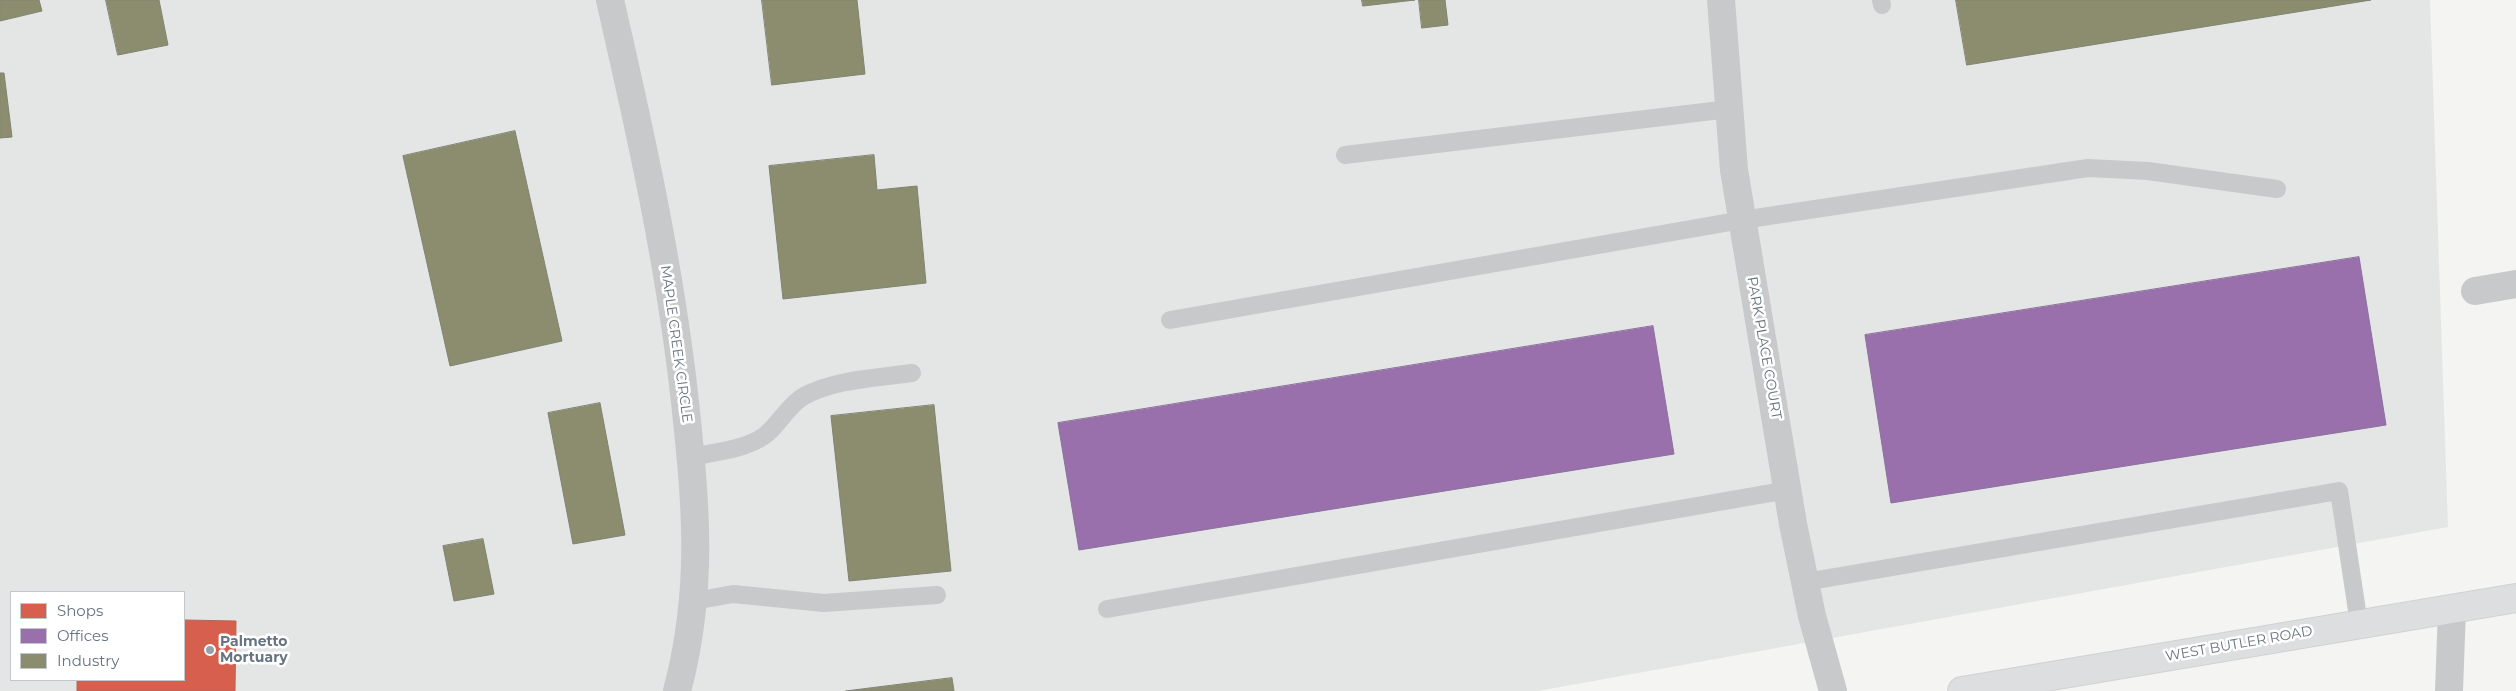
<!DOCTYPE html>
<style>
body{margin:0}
#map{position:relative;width:2516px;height:691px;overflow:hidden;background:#f4f4f3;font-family:Montserrat,sans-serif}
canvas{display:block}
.legend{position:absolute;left:10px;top:591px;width:175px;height:90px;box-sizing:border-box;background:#fff;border:1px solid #c2c7cc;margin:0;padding:6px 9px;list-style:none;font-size:15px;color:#667380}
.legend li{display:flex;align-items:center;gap:10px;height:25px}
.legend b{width:25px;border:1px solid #c2c7cc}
</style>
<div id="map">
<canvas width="2516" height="691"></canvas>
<ul class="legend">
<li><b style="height:14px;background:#d6604d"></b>Shops</li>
<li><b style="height:14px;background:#9970ab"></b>Offices</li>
<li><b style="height:14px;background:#8c8c6e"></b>Industry</li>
</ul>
</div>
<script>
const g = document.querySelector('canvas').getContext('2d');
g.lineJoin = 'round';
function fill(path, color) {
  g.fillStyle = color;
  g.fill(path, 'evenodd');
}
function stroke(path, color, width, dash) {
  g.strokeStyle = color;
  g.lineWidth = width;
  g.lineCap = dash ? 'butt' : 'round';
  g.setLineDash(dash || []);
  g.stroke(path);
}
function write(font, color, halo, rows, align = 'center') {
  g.font = font + ' Montserrat,sans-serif';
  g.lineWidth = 5;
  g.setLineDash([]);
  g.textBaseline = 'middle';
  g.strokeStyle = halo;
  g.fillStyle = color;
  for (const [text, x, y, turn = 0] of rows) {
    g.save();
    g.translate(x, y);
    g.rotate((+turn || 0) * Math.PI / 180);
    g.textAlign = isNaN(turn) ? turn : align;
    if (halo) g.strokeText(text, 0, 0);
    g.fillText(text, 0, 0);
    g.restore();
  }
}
fill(new Path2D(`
 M0 0H2430L2448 527 1538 691H0ZM11 592H184V680H11Z`), '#e4e5e5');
const shops = new Path2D(`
 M184 620 236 621 235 691H77V680H184Z`);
fill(shops, '#d6604d');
stroke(shops, '#b4665c', 1);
const offices = new Path2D(`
 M2359 257 2386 425 1891 503 1865 335Z
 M1653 326 1674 454 1079 550 1058 423Z`);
fill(offices, '#9970ab');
stroke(offices, '#8a719e', 1);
const industry = new Path2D(`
 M0 0H39L42 11 0 21Z
 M106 0H159L168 45 118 55Z
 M762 0H857L865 74 772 85Z
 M1362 0H1415L1363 6Z
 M1419 0H1445L1448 25 1422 28Z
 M1956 0H2371L1967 65Z
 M0 73H4L12 137 0 138Z
 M515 131 562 341 450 366 403 156Z
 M874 155 877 190 917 186 926 283 783 299 769 166Z
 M600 403 625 535 573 544 548 413Z
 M934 405 951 571 849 581 831 416Z
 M483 539 494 594 454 601 443 546Z
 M952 678 954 691H846Z`);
fill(industry, '#8c8c6e');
stroke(industry, '#818473', 1);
const primary = new Path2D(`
 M1962 691 2516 598`);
stroke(primary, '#d1d1d2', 30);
stroke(new Path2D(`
 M1881 0 1882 5
 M1345 155 1729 109
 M1170 320 1742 220 2088 168 2148 171 2277 189
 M691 457C714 452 744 450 764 436 779 425 787 406 804 396 836 379 878 378 912 373
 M1805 582 2339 491 2359 624
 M694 601 733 594 824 603 937 595
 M1107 609 1788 490`), '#c8c9ca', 18);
stroke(new Path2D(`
 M610 0C641 135 670 265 685 402 696 505 704 589 677 691
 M1721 0 1734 170 1793 524 1812 616 1833 691
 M2475 291 2516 284
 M2449 691 2452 609`), '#c8c9ca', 28);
stroke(primary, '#dddedf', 28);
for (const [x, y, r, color] of [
 [210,650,5,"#98a0a8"]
]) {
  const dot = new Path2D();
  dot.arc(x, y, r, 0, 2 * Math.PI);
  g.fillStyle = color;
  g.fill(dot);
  stroke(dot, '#fff', 2);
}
write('14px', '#667380', '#fff', [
 ["MAPLE CREEK CIRCLE",676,344,82],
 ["PARK PLACE COURT",1764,348,80],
 ["WEST BUTLER ROAD",2239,644,-10]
]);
write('bold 14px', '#667380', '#fff', [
 ["Palmetto",220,642],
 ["Mortuary",220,658]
], 'left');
</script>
